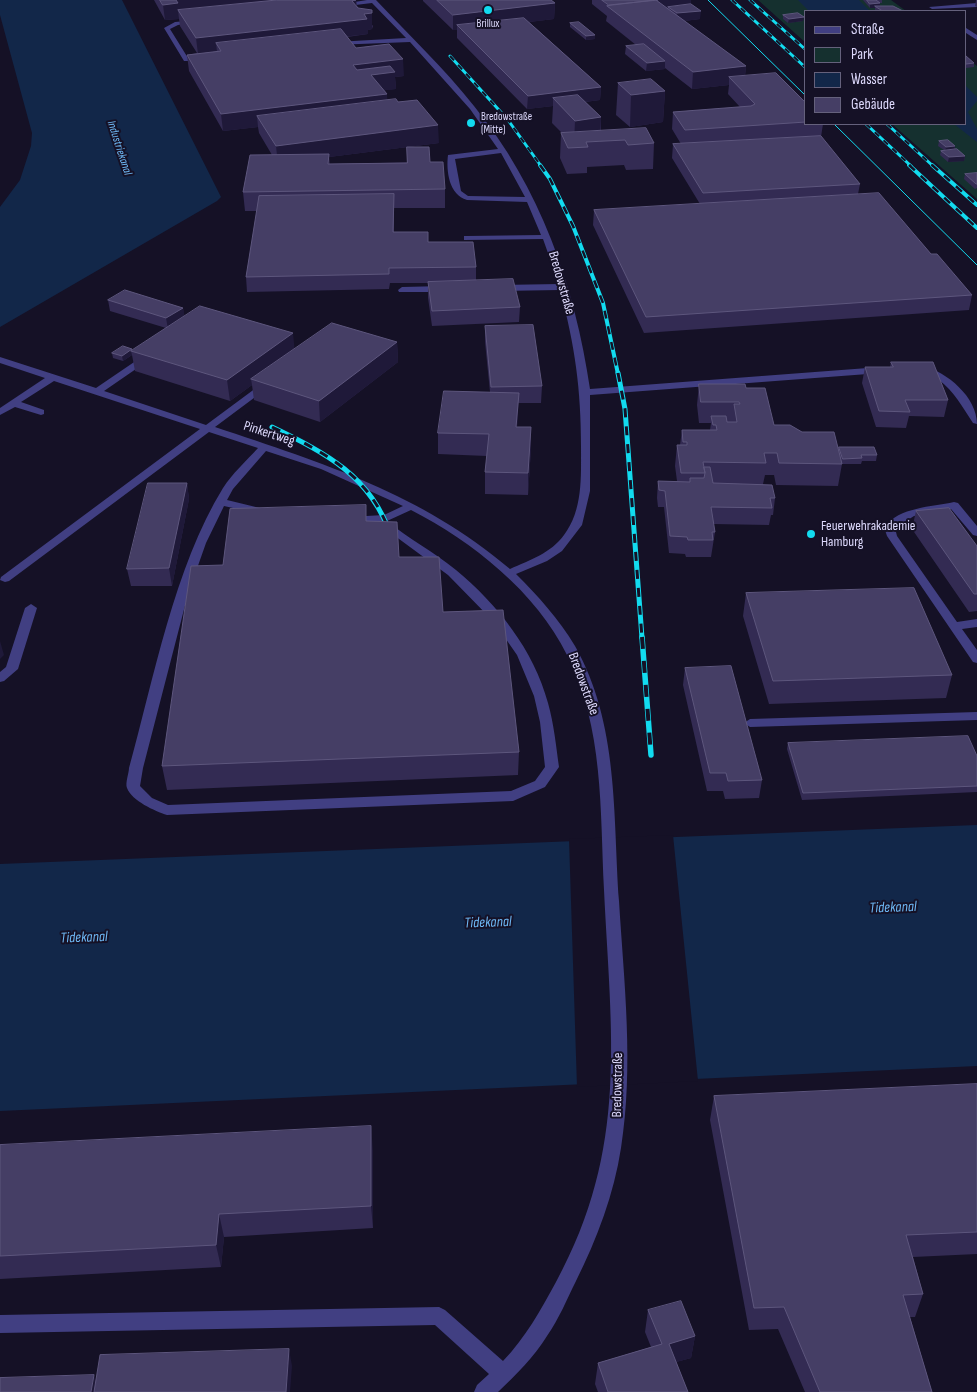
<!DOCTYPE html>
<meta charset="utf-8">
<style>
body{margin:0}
#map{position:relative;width:977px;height:1392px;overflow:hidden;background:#151126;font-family:"Sofia Sans Condensed",sans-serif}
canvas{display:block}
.legend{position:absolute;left:804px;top:10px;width:162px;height:115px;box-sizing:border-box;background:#151126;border:1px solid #65617c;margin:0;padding:6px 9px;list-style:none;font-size:15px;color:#ddd9fc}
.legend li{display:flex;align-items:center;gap:10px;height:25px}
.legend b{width:25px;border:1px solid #65617c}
</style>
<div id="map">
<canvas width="977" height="1392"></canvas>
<ul class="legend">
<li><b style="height:6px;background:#413f82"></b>Straße</li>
<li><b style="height:14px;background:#15302f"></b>Park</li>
<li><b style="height:14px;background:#122749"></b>Wasser</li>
<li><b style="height:14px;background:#453e65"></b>Gebäude</li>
</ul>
</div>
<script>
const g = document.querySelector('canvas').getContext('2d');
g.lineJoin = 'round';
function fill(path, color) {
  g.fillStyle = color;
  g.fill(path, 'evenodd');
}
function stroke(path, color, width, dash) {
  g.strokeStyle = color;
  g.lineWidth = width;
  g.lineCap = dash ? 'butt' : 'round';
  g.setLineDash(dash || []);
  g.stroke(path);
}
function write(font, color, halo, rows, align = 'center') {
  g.font = font + ' "Sofia Sans Condensed",sans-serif';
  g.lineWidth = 4;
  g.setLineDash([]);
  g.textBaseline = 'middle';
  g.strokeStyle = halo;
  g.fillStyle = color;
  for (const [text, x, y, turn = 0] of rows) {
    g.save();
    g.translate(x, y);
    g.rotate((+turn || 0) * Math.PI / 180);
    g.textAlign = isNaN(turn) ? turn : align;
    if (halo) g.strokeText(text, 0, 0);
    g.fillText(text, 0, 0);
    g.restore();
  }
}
fill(new Path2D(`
 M758 0H891L906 11H806V43Z
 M966 57 977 66V199L892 124H966Z`), '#15302f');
fill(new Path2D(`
 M0 0H122L221 197 217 201 0 327V207L20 180 31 146 32 133 0 15Z
 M798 0H859L870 11H809Z
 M966 86 977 97V101L968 112 977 129V142L954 124H966Z
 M977 825V1066L0 1111V864Z`), '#122749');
fill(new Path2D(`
 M673 835 698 1081 577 1087 569 839Z`), '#151126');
fill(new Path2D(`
 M367 0H376C409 35 444 68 474 106 540 187 575 286 590 389L881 367 886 370 881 373 590 395V491L582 525 562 551 547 561 516 574C538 596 559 619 575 646 619 724 613 814 619 901 624 983 634 1066 621 1148 614 1194 597 1239 576 1281 567 1299 559 1319 547 1336 534 1357 516 1375 498 1392H474L477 1385 489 1374 435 1325 0 1333V1315L439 1307 445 1310 503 1361C526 1337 540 1311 556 1282 629 1148 611 1035 604 890 600 810 604 728 567 655 536 592 473 542 411 510L387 521C409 539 434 552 456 570 497 604 534 650 548 703 554 724 556 746 559 767L545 787 513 801 167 815C155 811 132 801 127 788 125 783 129 773 129 768 154 678 174 568 223 488 232 474 246 461 258 448L209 432 9 581 5 582 0 580 1 577 200 429 54 381 21 402 44 410V414L41 415 15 407 0 415V408L45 378 0 363V357L96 388 143 356H149V360L104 391 206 425 264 382H270V386L215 427C325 464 420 493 510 569 530 560 551 553 564 535 583 510 581 477 581 447 581 389 575 346 560 290L499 291 495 288 499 285 559 284 543 239 464 240V236H467L541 235 527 202 467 200C449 195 446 171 448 155L498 149 470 109 410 42 334 45 336 42 406 38 372 3 339 7 336 5ZM501 153 525 197 468 196 461 191 455 159ZM266 451 321 469 403 506 384 515 349 517 344 520 349 523 376 522 448 575 494 622 517 655 534 696 540 722 545 767 535 781 511 791 168 805 152 798 140 786 143 768 188 594 206 543 224 506 260 514 265 511 264 509 227 500 233 489Z
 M977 3V7L932 9 929 7Z
 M197 20V22L178 25 170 29 188 58 204 57 207 59 204 61H184L164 28 175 22Z
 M966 28 977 35V40L966 33Z
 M402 287 444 286 448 289 444 292H399L398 290Z
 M923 366C947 372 977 397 977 424L973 423C963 408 954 391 939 380 933 375 924 374 918 369Z
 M954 502 958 503 977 526V536L973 535 951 509 914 516 895 528 897 536 957 622 977 619V627L962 629 977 650V663L973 662 887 536 884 527C900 507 931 507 954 502Z
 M31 604 37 608 18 669 4 681 0 682V672L6 667 25 608Z
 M977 712V720L750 727 744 723 750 719Z`), '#413f82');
stroke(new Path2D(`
 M708 0 806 96
 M834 124 977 265`), '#12dbef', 1);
const railFar3 = new Path2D(`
 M732 0 806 68
 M750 0 806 50
 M450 56 508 120 541 166
 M866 124 911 166
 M887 124 933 166`);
const railFar2 = new Path2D(`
 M540 165 550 179 573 226 603 303 618 374
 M909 165 977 228
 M932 165 977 205`);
const railFar1 = new Path2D(`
 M618 373 625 409 642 638
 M272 427C326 453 371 476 391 536`);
const rail = new Path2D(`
 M642 637 651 755`);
stroke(railFar3, '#12dbef', 3);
stroke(railFar2, '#12dbef', 4);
stroke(railFar1, '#12dbef', 5);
stroke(rail, '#12dbef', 5.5);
stroke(railFar3, '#151126', 2, [6]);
stroke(railFar2, '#151126', 2.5, [8]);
stroke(railFar1, '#151126', 3, [9]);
stroke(rail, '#151126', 4, [12]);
fill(new Path2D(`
 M154 0H356L357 6 373 26 372 29 368 30V34L347 37 356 48 404 76 395 77 396 89 384 90 387 94V100L398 102 439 143 329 157 330 164 430 162 445 189V208H394V232L428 242 476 267V280L520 307 519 322 432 326 428 298V283H390L389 289 247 292 246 277 257 211H245L243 192 272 155 259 133 258 127 223 131 189 71 187 55 197 53 180 26 179 19 165 20Z
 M423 0H551L555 3 554 19 529 22 601 87 600 100 585 102 601 117V131L654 143 653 169 626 170 624 165 587 167V173L567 174 560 158 561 133H562L552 123 553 106 527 109 457 38V30H453L423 1Z
 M592 0H691V4L700 19 684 21 746 66 745 76 806 103V124H823L821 137 860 184 858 194 931 254 972 295 969 310 644 333 593 225 594 210 700 204 672 158 673 144H681L672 129 673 112 740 107 728 94 729 85 692 89 665 68V69L646 71 625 54 626 46 636 45 606 21 607 16 592 4Z
 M863 0H882V3H880V6L903 11H876L875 10V8H870Z
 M976 0H977V7L975 6Z
 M783 15 803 21 788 23 783 19Z
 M570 23 595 39 586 40 570 27Z
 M966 56 974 63V67L966 68Z
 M618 83 665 91 663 122 630 127 616 115Z
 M939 141 955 146V150L965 156 964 161 948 162 940 155 941 151 944 150 938 146Z
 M977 173V188L975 189 964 179 965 174Z
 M108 300 183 308 184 316 295 349 397 342 398 362 320 422 254 400 252 385 230 401 135 371 132 355 123 361 113 358 112 353 133 350 166 328 110 311Z
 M485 326 542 386 541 403H518L517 427H531V448L528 495 485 494V472L487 456 438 454V433L490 392 485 342Z
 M891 362 948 400 944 417 909 416 906 428 876 427 862 383 865 367H890Z
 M699 384 746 388 774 425 802 432 838 450 839 447 877 455 876 461H862L861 464H842L838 486 776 485 774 475H765L763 484 775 498 773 515H771L769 525 713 524 715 532 711 557H686L685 554 669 553 664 507H658L657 498 658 481H677L675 466 677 445H680L682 430H710L711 423H699L697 405Z
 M187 483 189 499 172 586H131L127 569Z
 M916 511 977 546V611L969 612 912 529Z
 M367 521 399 557 443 612 519 752 518 775 167 790 162 766 223 565Z
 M746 593 952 675 946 698 769 704 743 616Z
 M685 668 762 780 759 798 725 799 723 791H707L683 685Z
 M788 743 977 756V792L802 800 787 749Z
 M977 1084V1254L913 1257 923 1294 915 1317H910L932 1392H805L778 1329 749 1330 710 1120 714 1096Z
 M0 1145 373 1150V1228L224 1237 221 1267 0 1279Z
 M648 1310 695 1336 691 1358 676 1362 688 1392H598L595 1384 598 1363 651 1347 645 1332Z`), '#332b53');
fill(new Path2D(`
 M175 0H297L178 10 179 19 165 20 163 5Z
 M356 0 357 16 352 1Z
 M658 0H691V8L668 7 667 11 610 8Z
 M555 3 554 19 461 30 457 25V30H453V15Z
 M880 3V7L875 6V8H870V4Z
 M372 10V29L368 30V34L221 51 216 43 217 52 198 54 196 38 364 14Z
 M701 11 700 19 676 22 677 13Z
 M804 17 803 21 788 23 789 19Z
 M595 35V39L586 40V36Z
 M403 59 404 76 395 77 396 89 372 92 354 82 353 65Z
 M665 61V69L646 71 647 63Z
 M746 66 744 83 729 77V85L692 89 693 72Z
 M601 87 600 100 560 105 553 98V106L527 109 528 96Z
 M665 91 663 122 630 127 631 95Z
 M387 94 388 111 257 116 258 127 223 131 221 114Z
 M601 117 600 142H586L574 145 575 121Z
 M438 125 439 143 329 157 330 172 278 164 276 146Z
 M955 146 954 151 945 152 946 147Z
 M965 156 964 161 948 162 949 157Z
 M183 308 185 318 168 329 166 318Z
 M293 333 295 353 251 379 252 385 230 401 227 380Z
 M397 342 398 362 320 422 319 401Z
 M132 349 131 351 132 355 123 361 122 356Z
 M519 393 518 414 516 448V427Z
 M531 427V448L528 495V473Z
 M187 483 189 499 172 586 169 568Z
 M0 641 4 655 0 659Z
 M371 1126 373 1150V1228L371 1206Z
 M219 1214 224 1237 221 1267 216 1245Z
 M695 1336 691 1358 665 1365 669 1344Z
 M289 1349 292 1366 290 1392H286Z
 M94 1375 100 1392H91Z`), '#1f1939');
const building = new Path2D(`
 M160 0H176L178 3 163 5Z
 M277 0H356L352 1 358 8 372 10V13L364 14 367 19 196 38 178 10Z
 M437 0H551L555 3 453 15Z
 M602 0H658L609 5Z
 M656 0 746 66 693 72 607 6Z
 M867 0H876L880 3 870 4Z
 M691 4 701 11 677 13 668 7Z
 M875 6H893L903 11H883Z
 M798 13 804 17 789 19 783 15Z
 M524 18 601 87 528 96 457 25Z
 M579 22 595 35 586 36 570 23Z
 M341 29 356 48 389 44 403 59 353 65 357 70 390 66 395 72 371 75 387 94 221 114 187 55 221 51 216 43Z
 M644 44 665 61 647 63 626 46Z
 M966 56 974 63 966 64Z
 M776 73 806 103V122L685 130 673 112 751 106 755 104 729 77Z
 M651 79 665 91 631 95 618 83Z
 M578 95 601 117 575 121 553 98Z
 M396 99 398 102 417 100 438 125 276 146 257 116Z
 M646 128 654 143 628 145 625 140 586 142 588 147 568 148 561 133Z
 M821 136 860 184 703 193 673 144Z
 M948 140 955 146 946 147 939 141Z
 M407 147H429L430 162H443L445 189 243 192 250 155 329 154 328 164 407 163Z
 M957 149 965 156 949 157 941 151Z
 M977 173V184H976L965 174Z
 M879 193 931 254H937L972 295 646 317 594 210Z
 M394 194 393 232H428V242H473L476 267 389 268V274L246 277 259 196Z
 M513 279 520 307 432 311 428 282Z
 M125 290 183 308 166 318 108 300Z
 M200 306 293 333 227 380 131 351Z
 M332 323 397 342 319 401 251 379Z
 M533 325 542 386 491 387 485 326Z
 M123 346 132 349 122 356 112 353Z
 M891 362H933L948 400H905L910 412 879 411 865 367H893Z
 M699 384H745L746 388H765L774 425H790L802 432H834L842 464 779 463 777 453H764L766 463 703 462 705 473H681L677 445H687V442H683L682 430H717L716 425H713L711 416H726L727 422H737L734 404H740L739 402H701Z
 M444 391 519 393 516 427H531L528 473 485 472 489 434 438 433Z
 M839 447H874L877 455H861L862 458 843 459Z
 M704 467H710L713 483 772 485 775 498H770L772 508 711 507 715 532H712L713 540H688L687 537 670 536 665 491 659 490 658 481 690 482V478H704L705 473Z
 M148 483H187L169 568 127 569Z
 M366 505V521L397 522 399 557H439L443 612 503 610 519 752 162 766 191 566 223 565 230 509Z
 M949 508 977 546V594H974L916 511Z
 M914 588 952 675 773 681 746 593Z
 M731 666 762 780 728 781 726 773H710L685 668Z
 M968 736 977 756V786L803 793 788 743Z
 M977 1084V1232L906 1235 923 1294 903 1295 932 1392H820L784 1307 754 1308 714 1096Z
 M371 1126V1206L219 1214 216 1245 0 1256V1145Z
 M681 1301 695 1336 669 1344 688 1392H608L598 1363 662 1344 648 1310Z
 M289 1349 286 1392H94L100 1355Z
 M94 1375 91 1392H0V1378Z`);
fill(building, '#453e65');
stroke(building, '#5d567d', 1);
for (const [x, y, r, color] of [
 [488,10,5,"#12dbef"],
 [471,123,5,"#12dbef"],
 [811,534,5,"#12dbef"]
]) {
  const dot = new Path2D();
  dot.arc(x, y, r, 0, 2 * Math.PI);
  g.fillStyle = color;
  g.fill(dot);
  stroke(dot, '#151126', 2);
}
write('11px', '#ddd9fc', '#151126', [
 ["Brillux",488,24],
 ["Bredowstraße",481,117,"left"],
 ["(Mitte)",481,130,"left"]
]);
write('italic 12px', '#6eb8f5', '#151126', [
 ["Industriekanal",119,148,72]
]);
write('14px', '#ddd9fc', '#151126', [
 ["Bredowstraße",561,283,74],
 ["Pinkertweg",269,434,18],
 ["Bredowstraße",583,684,70],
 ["Bredowstraße",618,1085,-89]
]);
write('14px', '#ddd9fc', '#151126', [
 ["Feuerwehrakademie",821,526],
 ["Hamburg",821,542]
], 'left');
write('italic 15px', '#6eb8f5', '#151126', [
 ["Tidekanal",893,908,-2],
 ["Tidekanal",488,923,-2],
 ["Tidekanal",84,938,-2]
]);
</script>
